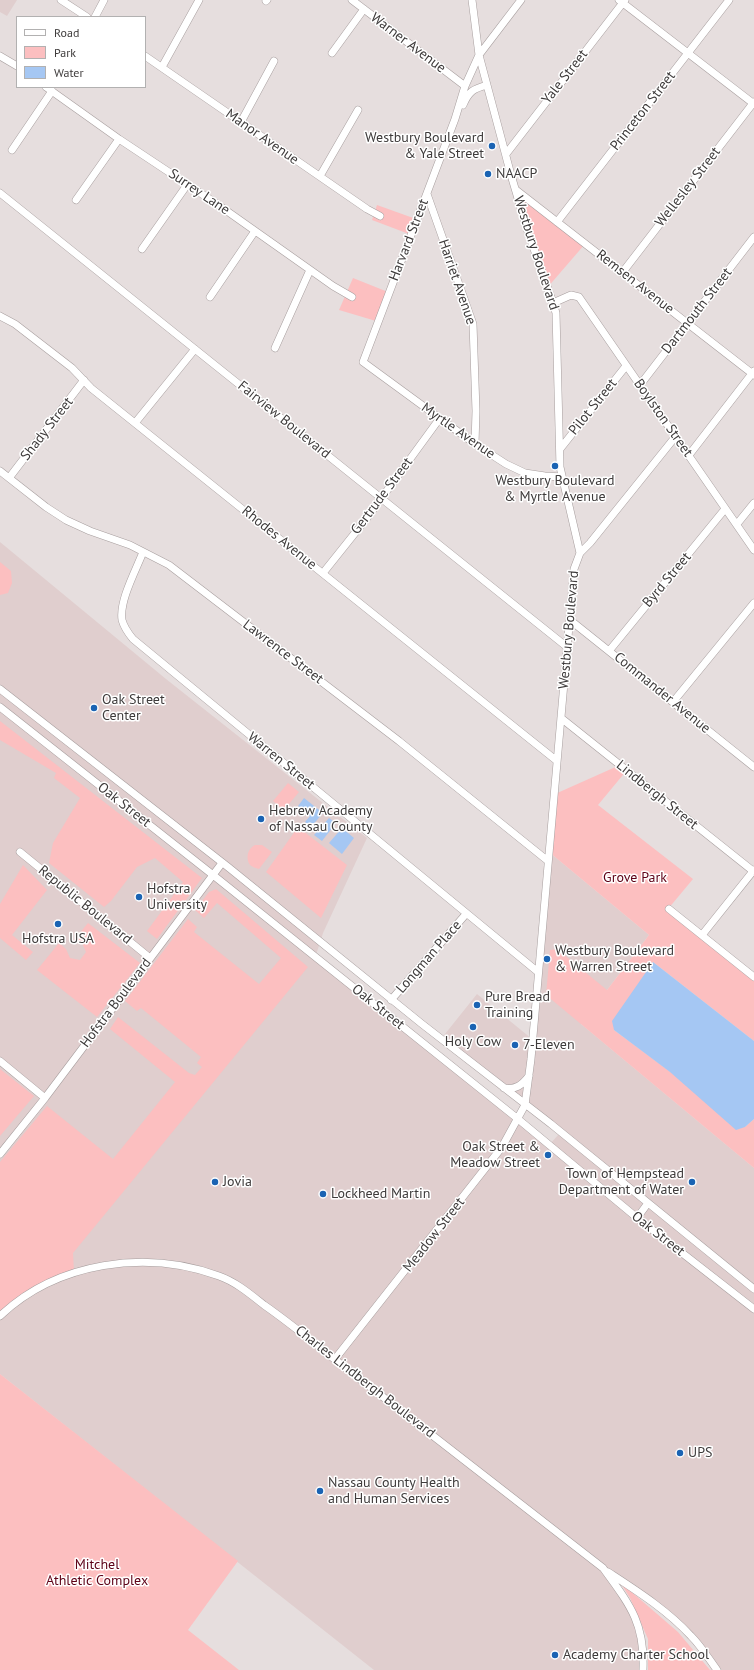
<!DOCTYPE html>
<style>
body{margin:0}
#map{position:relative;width:754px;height:1670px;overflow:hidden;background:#e6dede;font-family:"PT Sans",sans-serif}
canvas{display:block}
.legend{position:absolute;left:16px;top:16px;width:130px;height:72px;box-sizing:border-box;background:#fff;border:1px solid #b2b1b1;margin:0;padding:5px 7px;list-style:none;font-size:12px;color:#3e3b3b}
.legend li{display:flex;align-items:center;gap:8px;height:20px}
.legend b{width:20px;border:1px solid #b2b1b1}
</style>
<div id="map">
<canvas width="754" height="1670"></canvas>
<ul class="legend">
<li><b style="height:5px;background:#fff"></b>Road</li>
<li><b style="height:11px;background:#fcbfc0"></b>Park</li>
<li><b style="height:11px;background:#a5c7f3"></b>Water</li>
</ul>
</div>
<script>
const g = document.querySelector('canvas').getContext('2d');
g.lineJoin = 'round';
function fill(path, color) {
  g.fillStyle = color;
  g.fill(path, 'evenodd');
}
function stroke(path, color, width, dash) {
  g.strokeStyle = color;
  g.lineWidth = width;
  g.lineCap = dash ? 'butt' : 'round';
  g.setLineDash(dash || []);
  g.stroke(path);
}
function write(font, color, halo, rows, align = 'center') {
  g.font = font + ' "PT Sans",sans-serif';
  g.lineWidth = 3;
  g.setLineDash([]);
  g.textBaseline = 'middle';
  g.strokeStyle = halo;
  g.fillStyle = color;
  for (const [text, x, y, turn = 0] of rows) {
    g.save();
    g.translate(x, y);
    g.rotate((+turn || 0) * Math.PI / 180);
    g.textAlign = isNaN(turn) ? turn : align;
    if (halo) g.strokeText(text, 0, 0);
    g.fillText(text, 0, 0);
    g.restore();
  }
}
fill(new Path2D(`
 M0 0H17L7 16 0 12Z
 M0 542 166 679 367 838 323 933 316 955 550 1144 559 1134 441 1039 477 994 532 1039 549 852 649 935 581 1024 754 1168V1670H714L698 1647 663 1612 604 1568 641 1628 643 1670H374L0 1374Z`), '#e0cece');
fill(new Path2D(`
 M515 189 585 244 547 288Z
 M377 205 416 219 409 234 372 220Z
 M353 278 388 292 376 321 339 310Z
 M0 562 11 571 12 583 8 593 0 595Z
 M0 721 202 878 157 939 147 931 183 882 155 858 137 867 111 901 104 907 49 863 53 843 80 798 54 778 56 773 0 740Z
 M620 765 627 770 598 805 693 879 668 909 754 977V1041L653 962 614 1030 745 1127 754 1119V1168L546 995 550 950 557 949 607 990 649 935 549 852 555 794Z
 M288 783 299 792 284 810 273 801Z
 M298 827 347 865 321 918 266 872Z
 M255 845H262L272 852 259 869C256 868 252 867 250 865 245 858 248 848 255 845Z
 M23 865 47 890 12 935 33 952 26 960 0 938V904Z
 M216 889 308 967 73 1253 74 1272 51 1281 0 1316V1162L47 1106 113 1159 175 1082 110 1029 118 1017 189 1073 195 1075 202 1067 197 1063 201 1057 141 1008 137 1011 125 1001 188 919 197 927 194 932 259 984 281 958 217 903 204 918 195 910 209 892Z
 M88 923 140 963 97 1017 37 970 59 943 66 949 70 958 80 960 86 952 82 943 74 940Z
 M0 1069 34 1096 0 1136Z
 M0 1374 238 1561 188 1630 239 1670H0Z
 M620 1582 678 1632 710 1670H648V1639L630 1598Z`), '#fcbfc0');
fill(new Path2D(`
 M304 798 323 813 311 827 305 822 310 816 298 806Z
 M329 818 336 823 322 841 314 835Z
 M342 828 354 838 342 854 329 843Z
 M653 962 754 1041V1119L745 1127 736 1130 670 1072 614 1030 612 1021Z`), '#a5c7f3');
const minor = new Path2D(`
 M61 0 87 17
 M352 0 465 86
 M521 0 479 55 465 86 455 119 363 362 475 444 506 464 525 473 545 476 562 477
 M619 0 754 104
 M266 1 267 0
 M95 17 104 0
 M332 53 364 9
 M0 56 17 66
 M145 56 367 209 380 216
 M162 67 199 0
 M46 87 119 139 217 204 333 286 352 297
 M463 105C469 91 473 89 487 85
 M241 122 274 61
 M12 150 52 91
 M506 154 625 0
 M320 176 358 110
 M516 190 754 375
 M0 193 567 647
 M427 194 473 324 476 411 475 444
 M76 200 119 139
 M557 222 729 0
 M142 249 187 185
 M622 273 754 102
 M210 297 255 231
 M553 303 571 295 579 297 754 550
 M0 316 15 324 72 368 91 388 557 761
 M275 348 310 270
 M640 385 754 237
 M135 423 195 349
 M560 449 626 366
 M689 455 754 371
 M0 471 46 507 66 520 90 531 130 545 169 565 399 741 548 861
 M9 478 84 380
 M737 524 754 503
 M143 552C136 570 119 601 122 620 124 627 128 633 133 639L538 972
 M580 553 590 543 676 436
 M323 573 367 518 440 418
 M570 620 754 767
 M609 651 725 509
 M0 689 228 867 422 1024 551 1124 754 1289
 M673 702 754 603
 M0 707 213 875 518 1119 636 1217 754 1309
 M561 718 753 871
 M20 852 150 958
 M669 909 754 977
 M702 935 754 870
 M391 1000 466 914
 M0 1061 45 1098
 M504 1088C516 1090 522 1085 529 1076
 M0 1154 45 1098 222 863
 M637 1218 648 1203
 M0 1316C57 1262 146 1249 219 1276 236 1282 250 1294 264 1305 290 1323 314 1343 338 1362 427 1431 515 1500 603 1568 630 1605 645 1623 643 1670
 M335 1359 502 1147 525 1105 531 1059 574 569 580 553 560 467 556 313 553 303 528 232 511 175 479 55 472 0
 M608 1572C637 1591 667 1610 691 1636 701 1646 709 1659 717 1670`);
stroke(minor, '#a79e9e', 8);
stroke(minor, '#fff', 7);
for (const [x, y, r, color] of [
 [492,146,4,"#1a63b3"],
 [488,174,4,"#1a63b3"],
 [555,466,4,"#1a63b3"],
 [94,708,4,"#1a63b3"],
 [261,819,4,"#1a63b3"],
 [139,897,4,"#1a63b3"],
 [58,924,4,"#1a63b3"],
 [547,959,4,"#1a63b3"],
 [477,1005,4,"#1a63b3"],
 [473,1027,4,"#1a63b3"],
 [515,1045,4,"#1a63b3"],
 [548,1155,4,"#1a63b3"],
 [215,1182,4,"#1a63b3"],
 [692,1182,4,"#1a63b3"],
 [323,1194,4,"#1a63b3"],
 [680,1453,4,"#1a63b3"],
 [320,1491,4,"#1a63b3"],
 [555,1655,4,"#1a63b3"]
]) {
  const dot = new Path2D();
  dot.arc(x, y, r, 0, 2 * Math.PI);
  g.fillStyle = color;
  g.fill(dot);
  stroke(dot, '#fff', 1.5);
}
write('14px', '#3e3b3b', '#fff', [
 ["Warner Avenue",408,43,37],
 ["Yale Street",565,77,-52],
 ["Princeton Street",643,111,-52],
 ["Manor Avenue",262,137,35],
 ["Wellesley Street",688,187,-52],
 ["Surrey Lane",199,192,34],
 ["Harvard Street",409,240,-69],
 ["Westbury Boulevard",536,253,72],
 ["Harriet Avenue",457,282,71],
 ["Remsen Avenue",635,282,38],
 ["Dartmouth Street",697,311,-52],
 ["Pilot Street",593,407,-51],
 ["Boylston Street",663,418,55],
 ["Fairview Boulevard",284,420,39],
 ["Shady Street",47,429,-52],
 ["Myrtle Avenue",458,431,35],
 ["Gertrude Street",382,496,-53],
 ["Rhodes Avenue",279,538,39],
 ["Byrd Street",667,580,-50],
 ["Westbury Boulevard",569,630,-85],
 ["Lawrence Street",283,652,37],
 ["Commander Avenue",662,693,39],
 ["Warren Street",281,761,39],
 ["Lindbergh Street",657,795,39],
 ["Oak Street",124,805,38],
 ["Republic Boulevard",85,905,39],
 ["Longman Place",429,957,-49],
 ["Hofstra Boulevard",116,1003,-53],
 ["Oak Street",378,1007,39],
 ["Oak Street",658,1234,38],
 ["Meadow Street",434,1235,-52],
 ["Charles Lindbergh Boulevard",365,1382,38]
]);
write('14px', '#3e3b3b', '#fff', [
 ["Westbury Boulevard",484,138,"right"],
 ["& Yale Street",484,154,"right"],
 ["NAACP",496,174],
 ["Westbury Boulevard",555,481,"center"],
 ["& Myrtle Avenue",555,497,"center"],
 ["Oak Street",102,700],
 ["Center",102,716],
 ["Hebrew Academy",269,811],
 ["of Nassau County",269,827],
 ["Hofstra",147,889],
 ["University",147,905],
 ["Hofstra USA",58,939,"center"],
 ["Westbury Boulevard",555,951],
 ["& Warren Street",555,967],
 ["Pure Bread",485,997],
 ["Training",485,1013],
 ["Holy Cow",473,1042,"center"],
 ["7-Eleven",523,1045],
 ["Oak Street &",540,1147,"right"],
 ["Meadow Street",540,1163,"right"],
 ["Town of Hempstead",684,1174,"right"],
 ["Department of Water",684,1190,"right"],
 ["Jovia",223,1182],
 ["Lockheed Martin",331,1194],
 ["UPS",688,1453],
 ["Nassau County Health",328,1483],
 ["and Human Services",328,1499],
 ["Academy Charter School",563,1655]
], 'left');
write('14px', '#5d0217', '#fff', [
 ["Grove Park",635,878],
 ["Mitchel",97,1565],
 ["Athletic Complex",97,1581]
]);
</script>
